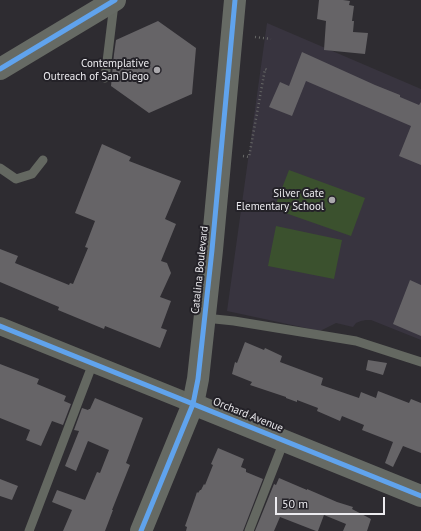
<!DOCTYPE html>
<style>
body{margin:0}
#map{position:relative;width:421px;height:531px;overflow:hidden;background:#2e2c31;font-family:"PT Sans",sans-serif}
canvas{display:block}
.scale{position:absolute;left:275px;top:497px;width:110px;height:18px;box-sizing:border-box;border:2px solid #ecebef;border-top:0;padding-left:5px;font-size:12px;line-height:14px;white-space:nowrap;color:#ecebef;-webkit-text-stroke:3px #242228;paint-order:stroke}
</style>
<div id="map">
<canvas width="421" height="531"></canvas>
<div class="scale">50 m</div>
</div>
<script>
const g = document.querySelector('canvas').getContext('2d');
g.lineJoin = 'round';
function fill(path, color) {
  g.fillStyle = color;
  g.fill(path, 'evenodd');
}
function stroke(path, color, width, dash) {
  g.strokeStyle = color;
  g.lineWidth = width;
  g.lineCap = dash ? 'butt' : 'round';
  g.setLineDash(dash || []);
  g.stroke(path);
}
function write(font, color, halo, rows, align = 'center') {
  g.font = font + ' "PT Sans",sans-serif';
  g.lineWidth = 4;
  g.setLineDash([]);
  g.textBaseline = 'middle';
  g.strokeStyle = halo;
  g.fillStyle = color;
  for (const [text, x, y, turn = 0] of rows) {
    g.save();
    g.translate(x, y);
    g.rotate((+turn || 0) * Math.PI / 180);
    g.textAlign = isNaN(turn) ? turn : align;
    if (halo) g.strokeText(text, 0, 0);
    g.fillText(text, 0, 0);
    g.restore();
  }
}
fill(new Path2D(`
 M267 23 421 89V340L371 320H366L361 321 356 323 353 327 336 323 320 331 227 311Z`), '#38343f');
fill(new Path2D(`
 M289 170 365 198 351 236 274 209Z
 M276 226 342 240 334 279 268 266Z`), '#3b512e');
fill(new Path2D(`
 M319 0H343L350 1 349 5 354 6 352 21H354L353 32 368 33 365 54 324 50 326 21 317 19Z
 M158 21 196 48 192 94 149 113 111 86 114 54 116 40Z
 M302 52 375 85 400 95V97L419 105 421 102V165L399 156 411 126 306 81 292 116 269 107 280 82 289 86Z
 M102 144 131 157 129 161 181 181 165 219 176 224 161 261 167 263 171 273 160 297 171 301 161 328 167 330 160 348 105 326 104 329 58 310 59 307 0 282V249L18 256 15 263 69 285 70 283 73 284 88 248 85 247 95 221 75 213Z
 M410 280 421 285V336L393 324Z
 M245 342 264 350 265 348 282 356 280 362 323 378 321 385 359 398 361 392 376 398 378 391 409 403 411 399 421 403V453L403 446 393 467 385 463 393 442 362 430 364 425 342 416 340 421 317 411 318 408 297 400V402L286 398V397L250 385 252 382 232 374 235 362 237 363Z
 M368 360 387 363 383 375 366 370Z
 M0 364 39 379 37 384 66 396 64 401 71 404 63 425 52 421 41 446 26 440 30 430 0 418Z
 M95 398 143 418 126 463 130 465 112 510H113L105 531H63L72 510 52 502 57 490 85 500 97 472 100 473 109 450 88 441 76 471 65 466 79 431 74 430 82 408 88 410 89 409H90Z
 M218 448 244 459 241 467 246 469V472L263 479 243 531H186L187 527 185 526 195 498 197 492 198 493 200 490H201L204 484 205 485 213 465 211 464Z
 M279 478 307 490V489L337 502 353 507 352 509 371 519 367 531H343L346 524 324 515 318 531H316L280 517 274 531H255L274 484 276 485Z
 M0 479 18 486 12 500 0 496Z`), '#666467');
stroke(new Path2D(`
 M255 37 271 39
 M243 156 249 157 265 69 268 70`), '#676867', 2.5, [1, 3]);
stroke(new Path2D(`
 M105 78 114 4
 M0 168 16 179 32 174 43 160
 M205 318 234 321 356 341 421 362
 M29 531 93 363
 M249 531 284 441`), '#646861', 9);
stroke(new Path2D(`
 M0 326 193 404`), '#646861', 18);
stroke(new Path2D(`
 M0 69 115 0
 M193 404 421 496
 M141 531 193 404 198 379 212 250 235 0`), '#666a64', 22);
stroke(new Path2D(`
 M0 69 115 0
 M0 326 421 496
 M141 531 193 404 198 379 212 250 235 0`), '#60a3ed', 5);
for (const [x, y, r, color] of [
 [157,70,4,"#aaa8ac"],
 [332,200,4,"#aaa8ac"]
]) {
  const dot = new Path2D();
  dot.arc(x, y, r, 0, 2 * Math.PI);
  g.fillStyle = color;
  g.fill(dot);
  stroke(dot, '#242228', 1.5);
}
write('11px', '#ecebef', '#242228', [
 ["Contemplative",149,64],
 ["Outreach of San Diego",149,77],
 ["Silver Gate",324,194],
 ["Elementary School",324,207]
], 'right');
write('11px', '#ecebef', '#242228', [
 ["Catalina Boulevard",200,270,-84],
 ["Orchard Avenue",248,415,22]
]);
</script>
